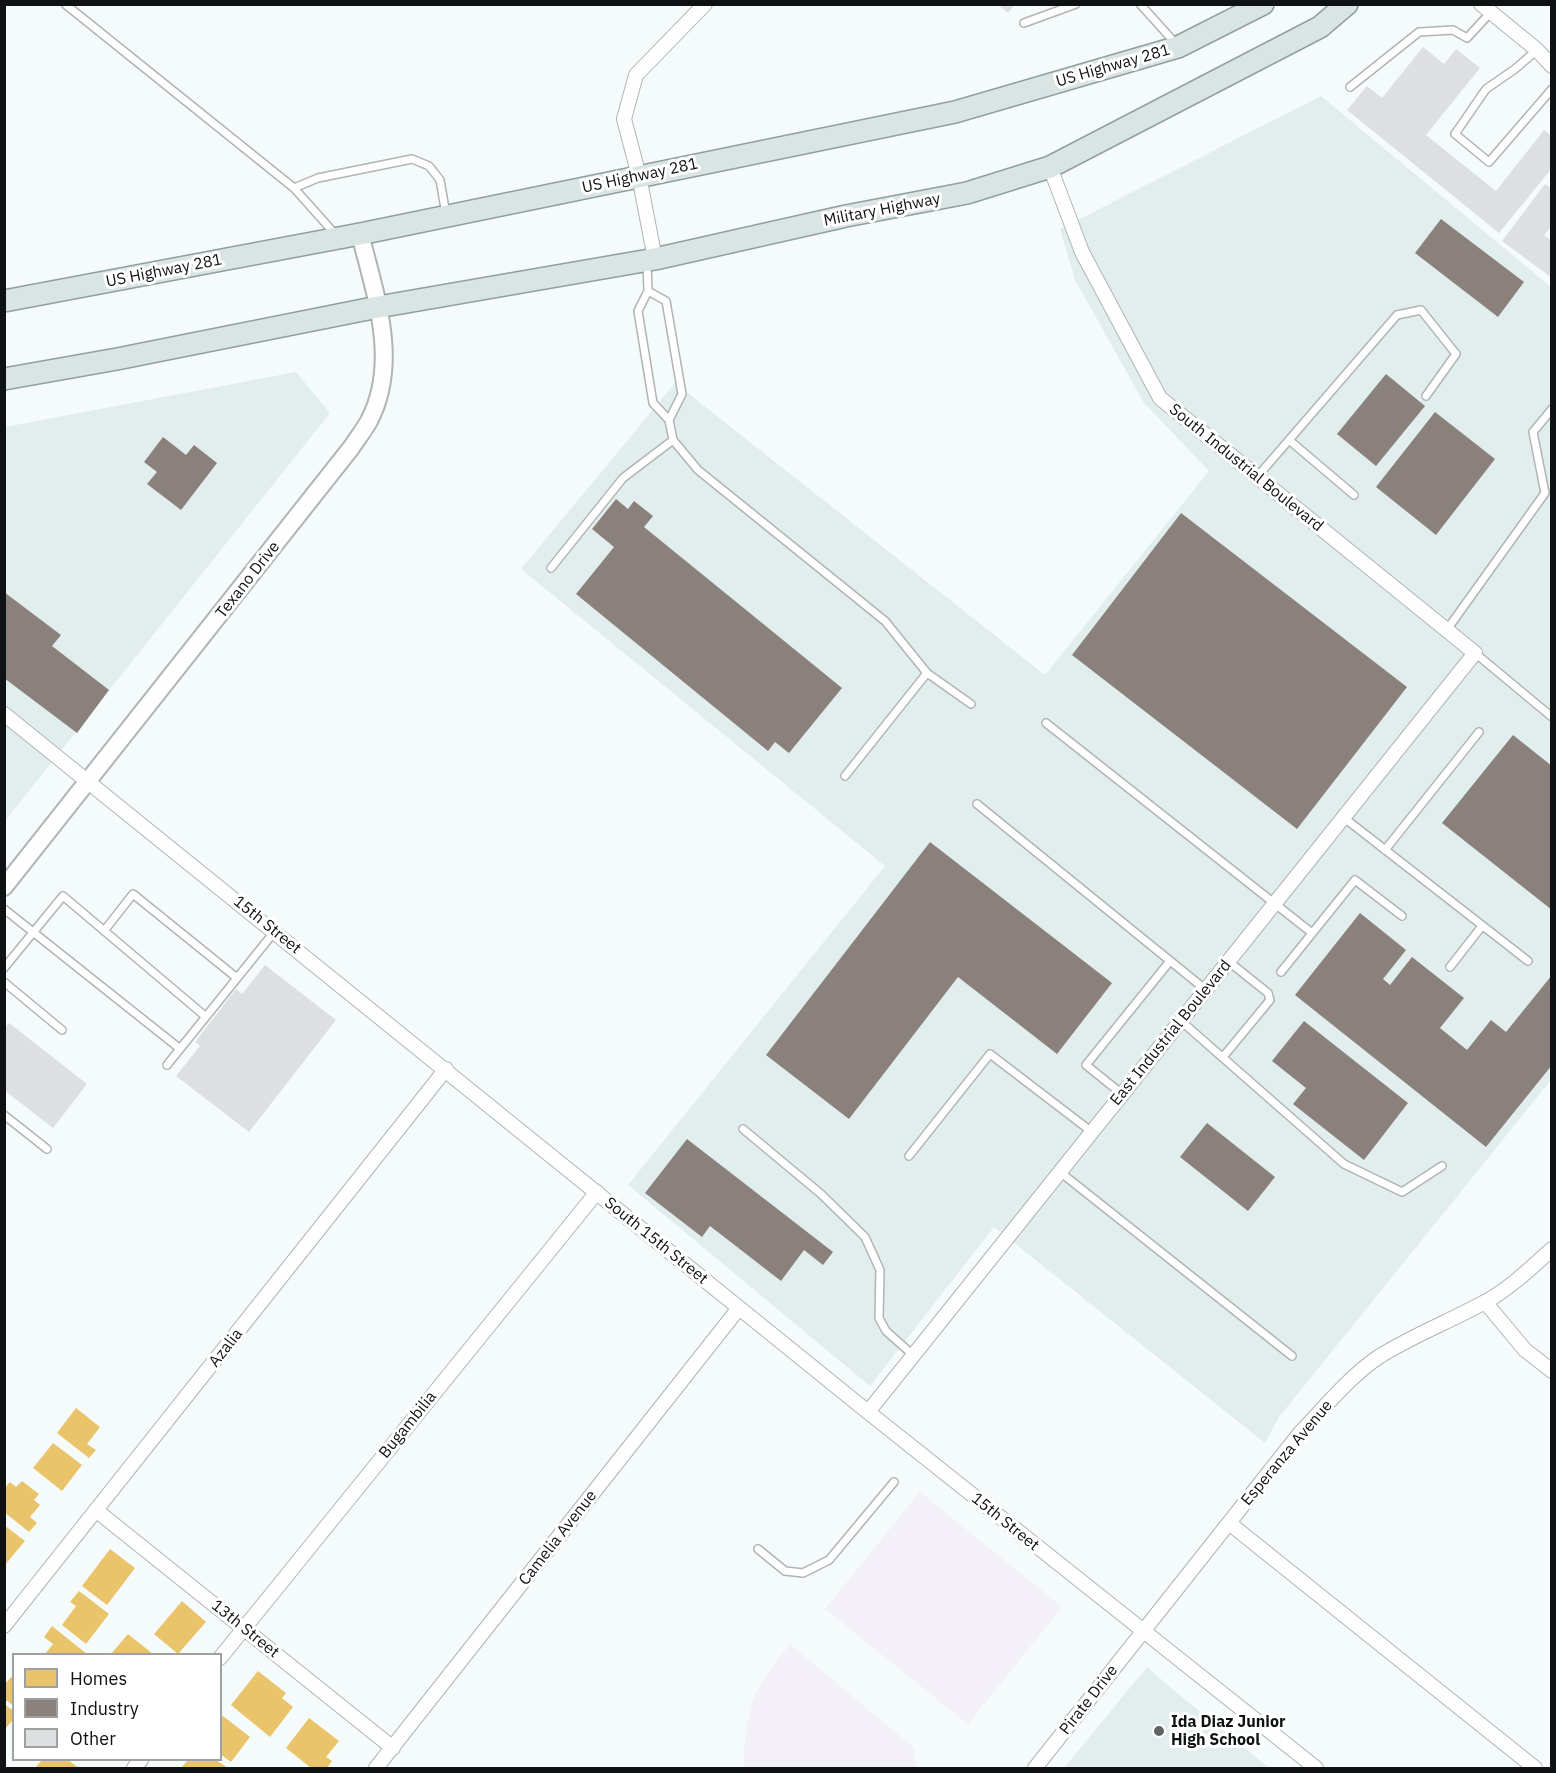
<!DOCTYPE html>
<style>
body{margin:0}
#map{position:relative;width:1556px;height:1773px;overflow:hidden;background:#f5fafa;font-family:"IBM Plex Sans",sans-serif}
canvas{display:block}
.frame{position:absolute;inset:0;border:6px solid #0f1212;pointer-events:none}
.legend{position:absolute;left:12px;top:1653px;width:210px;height:108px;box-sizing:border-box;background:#fff;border:2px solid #9fa0a0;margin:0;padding:8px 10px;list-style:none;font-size:18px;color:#0f1212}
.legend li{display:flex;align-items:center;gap:12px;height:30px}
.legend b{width:30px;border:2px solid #9fa0a0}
</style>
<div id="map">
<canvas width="1556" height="1773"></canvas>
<div class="frame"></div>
<ul class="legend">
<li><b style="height:16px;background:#e9c46a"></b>Homes</li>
<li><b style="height:16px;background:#8a817c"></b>Industry</li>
<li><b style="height:16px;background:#dce0e0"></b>Other</li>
</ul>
</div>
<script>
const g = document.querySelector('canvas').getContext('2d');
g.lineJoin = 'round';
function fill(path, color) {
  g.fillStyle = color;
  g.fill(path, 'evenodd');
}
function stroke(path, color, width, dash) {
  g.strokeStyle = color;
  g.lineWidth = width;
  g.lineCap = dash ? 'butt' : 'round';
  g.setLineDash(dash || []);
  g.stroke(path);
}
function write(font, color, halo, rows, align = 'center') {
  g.font = font + ' "IBM Plex Sans",sans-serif';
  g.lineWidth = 6;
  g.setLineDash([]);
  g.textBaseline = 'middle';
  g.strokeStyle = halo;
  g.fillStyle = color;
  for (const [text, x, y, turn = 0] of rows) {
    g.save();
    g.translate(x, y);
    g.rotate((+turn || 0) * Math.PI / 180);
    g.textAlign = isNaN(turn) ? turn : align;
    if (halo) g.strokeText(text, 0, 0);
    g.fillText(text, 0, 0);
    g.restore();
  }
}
fill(new Path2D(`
 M1321 96 1551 287V1080L1279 1417 1265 1443 994 1227 870 1386 628 1185 885 866 521 569 675 383 1045 675 1209 471 1144 403 1075 280 1060 229Z
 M296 372 330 413 5 821V427Z
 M1147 1667 1177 1693 1269 1768H1064Z`), '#e2eeed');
fill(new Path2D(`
 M920 1492 1062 1607 968 1724 825 1609Z
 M790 1644 914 1748 916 1765 913 1768H744C743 1750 747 1711 755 1695 765 1676 777 1660 790 1644Z`), '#f3f0f8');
fill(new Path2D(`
 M76 1408 100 1427 87 1444 96 1450 89 1458 57 1433Z
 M53 1443 82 1465 62 1491 33 1468Z
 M22 1481 39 1494 34 1500 40 1505 30 1517 37 1523 29 1532 4 1512V1489L10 1482 16 1487Z
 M4 1525 25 1541 4 1566Z
 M110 1549 135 1568 107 1605 82 1586Z
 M79 1591 109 1614 86 1644 62 1625 76 1606 70 1602Z
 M182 1601 206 1622 178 1654 154 1634Z
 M52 1626 87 1654H45L53 1644 44 1637Z
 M128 1634 153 1654H111Z
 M258 1671 286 1693 282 1698 293 1707 270 1737 231 1705Z
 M14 1674V1706L4 1699V1685Z
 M4 1704 14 1711V1719L4 1730Z
 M223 1716 250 1737 231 1762 220 1754V1719Z
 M309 1718 339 1741 326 1757 332 1761 327 1768H311L286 1748Z
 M42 1760H68L79 1768H35Z
 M188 1760H216L228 1768H181Z`), '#e9c46a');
fill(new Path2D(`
 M1441 219 1524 282 1498 317 1415 253Z
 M1386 374 1425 406 1376 466 1337 434Z
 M1435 412 1495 459 1436 535 1376 487Z
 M163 437 186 455 194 445 217 463 181 510 147 484 157 472 144 462Z
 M616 499 628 509 634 501 653 516 644 527 842 688 789 753 775 742 768 751 576 594 614 547 592 529Z
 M1181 513 1407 687 1297 829 1072 655Z
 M4 592 61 635 52 646 109 690 77 733 4 678Z
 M1513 735 1552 766V910L1442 823Z
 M930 842 1112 983 1057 1054 958 977 849 1119 766 1055Z
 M1360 913 1406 950 1383 979 1390 985 1412 957 1464 998 1440 1028 1467 1050 1491 1020 1506 1032 1552 975V1065L1486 1147 1295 995Z
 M1304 1021 1408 1103 1364 1160 1293 1104 1306 1088 1272 1061Z
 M1207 1123 1275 1177 1248 1211 1180 1157Z
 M687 1139 833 1252 823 1265 804 1250 781 1281 710 1226 702 1237 645 1193Z`), '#8a817c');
fill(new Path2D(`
 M997 4H1015L1008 13Z
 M1423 47 1444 64 1456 49 1480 68 1426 135 1496 191 1544 130 1552 136V168L1499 233 1347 110 1367 86 1382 98Z
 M1545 184 1552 189V226L1544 235 1552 241V278L1502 241Z
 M265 965 336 1020 249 1132 176 1076 200 1046 195 1042 236 989 242 994Z
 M9 1023 87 1084 53 1128 4 1090V1028Z`), '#dce0e0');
const service = new Path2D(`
 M65 4 294 188 335 234
 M1140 4 1177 45
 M1024 23 1076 4
 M1537 50 1515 69 1486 89 1455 134 1489 162 1552 89
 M1350 87 1419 32 1453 30 1467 38 1491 12
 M294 188 318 178 412 159 429 166 440 180 446 214
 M647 262 648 291 638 311 653 403 669 420 673 440 698 470 885 621 927 673 971 704
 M648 291 666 301 682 394 669 420
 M1289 440 1354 495
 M1257 477 1397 315 1421 310 1456 354 1426 396
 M551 568 623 478 673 440
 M1446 631 1545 493 1533 432 1552 409
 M1475 653 1552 717
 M1046 723 1312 933
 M845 776 927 673
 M977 804 1206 990
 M1343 817 1528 961
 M1385 850 1479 732
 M4 909 179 1048
 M104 931 133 894 237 978
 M1450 967 1482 926
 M4 968 63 896 205 1016
 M1281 972 1355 880 1402 916
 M4 982 62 1030
 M1181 1021 1344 1164 1402 1192 1442 1166
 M1223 1057 1270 1000 1268 993 1228 961
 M167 1065 275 931
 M1122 1094 1086 1065 1170 961
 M4 1115 47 1149
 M743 1129 821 1194 865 1237 880 1270 879 1318 886 1331 913 1355
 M909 1156 990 1054 1092 1132
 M1060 1172 1292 1356
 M758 1549 785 1571 803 1573 829 1560 894 1482`);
const minor = new Path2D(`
 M1481 4 1537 50 1552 66
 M655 259 639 176 624 119 636 75 705 4
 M4 714 868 1412 1316 1768
 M1485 1302 1525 1350 1552 1371
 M868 1412 1475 653 1160 398 1082 252 1050 167
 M97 1511 393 1748
 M1229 1523 1535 1768
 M4 1626 446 1069
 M220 1658 597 1192
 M134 1768 141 1760
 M376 1768 739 1308
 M1035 1768 1300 1433C1325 1407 1351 1375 1380 1356 1414 1335 1448 1322 1483 1303 1507 1291 1532 1267 1552 1249`);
const tertiary = new Path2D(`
 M4 887 351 448C357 439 364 430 369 421 400 362 375 294 360 234`);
const primary = new Path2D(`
 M4 301 360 234 955 112 1178 47 1263 4
 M4 379 117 359 378 307 655 259 846 216 967 193 1050 167 1320 27 1347 4`);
stroke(service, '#b0b4b4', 10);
stroke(minor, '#b0b4b4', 16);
stroke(tertiary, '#b0b4b4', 20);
stroke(primary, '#8fa0a0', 24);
stroke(service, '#fefefe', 7);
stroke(minor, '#fefefe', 14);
stroke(tertiary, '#fefefe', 16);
stroke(primary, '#dae4e3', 21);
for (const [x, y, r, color] of [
 [1159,1731,6,"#606363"]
]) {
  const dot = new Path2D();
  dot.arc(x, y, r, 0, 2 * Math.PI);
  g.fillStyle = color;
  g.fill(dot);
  stroke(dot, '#fff', 2);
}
write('16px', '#0f1212', '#fff', [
 ["US Highway 281",1113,66,-16],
 ["US Highway 281",640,176,-12],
 ["Military Highway",882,210,-11],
 ["US Highway 281",164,271,-11],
 ["South Industrial Boulevard",1246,468,39],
 ["Texano Drive",248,580,-52],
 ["15th Street",267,925,39],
 ["East Industrial Boulevard",1171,1033,-51],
 ["South 15th Street",656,1241,39],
 ["Azalia",226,1348,-52],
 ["Bugambilia",408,1425,-51],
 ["Esperanza Avenue",1287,1453,-50],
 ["15th Street",1005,1522,39],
 ["Camelia Avenue",558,1538,-52],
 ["13th Street",245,1629,39],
 ["Pirate Drive",1089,1700,-52]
]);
write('bold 16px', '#0f1212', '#fff', [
 ["Ida Diaz Junior",1171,1722],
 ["High School",1171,1740]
], 'left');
</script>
